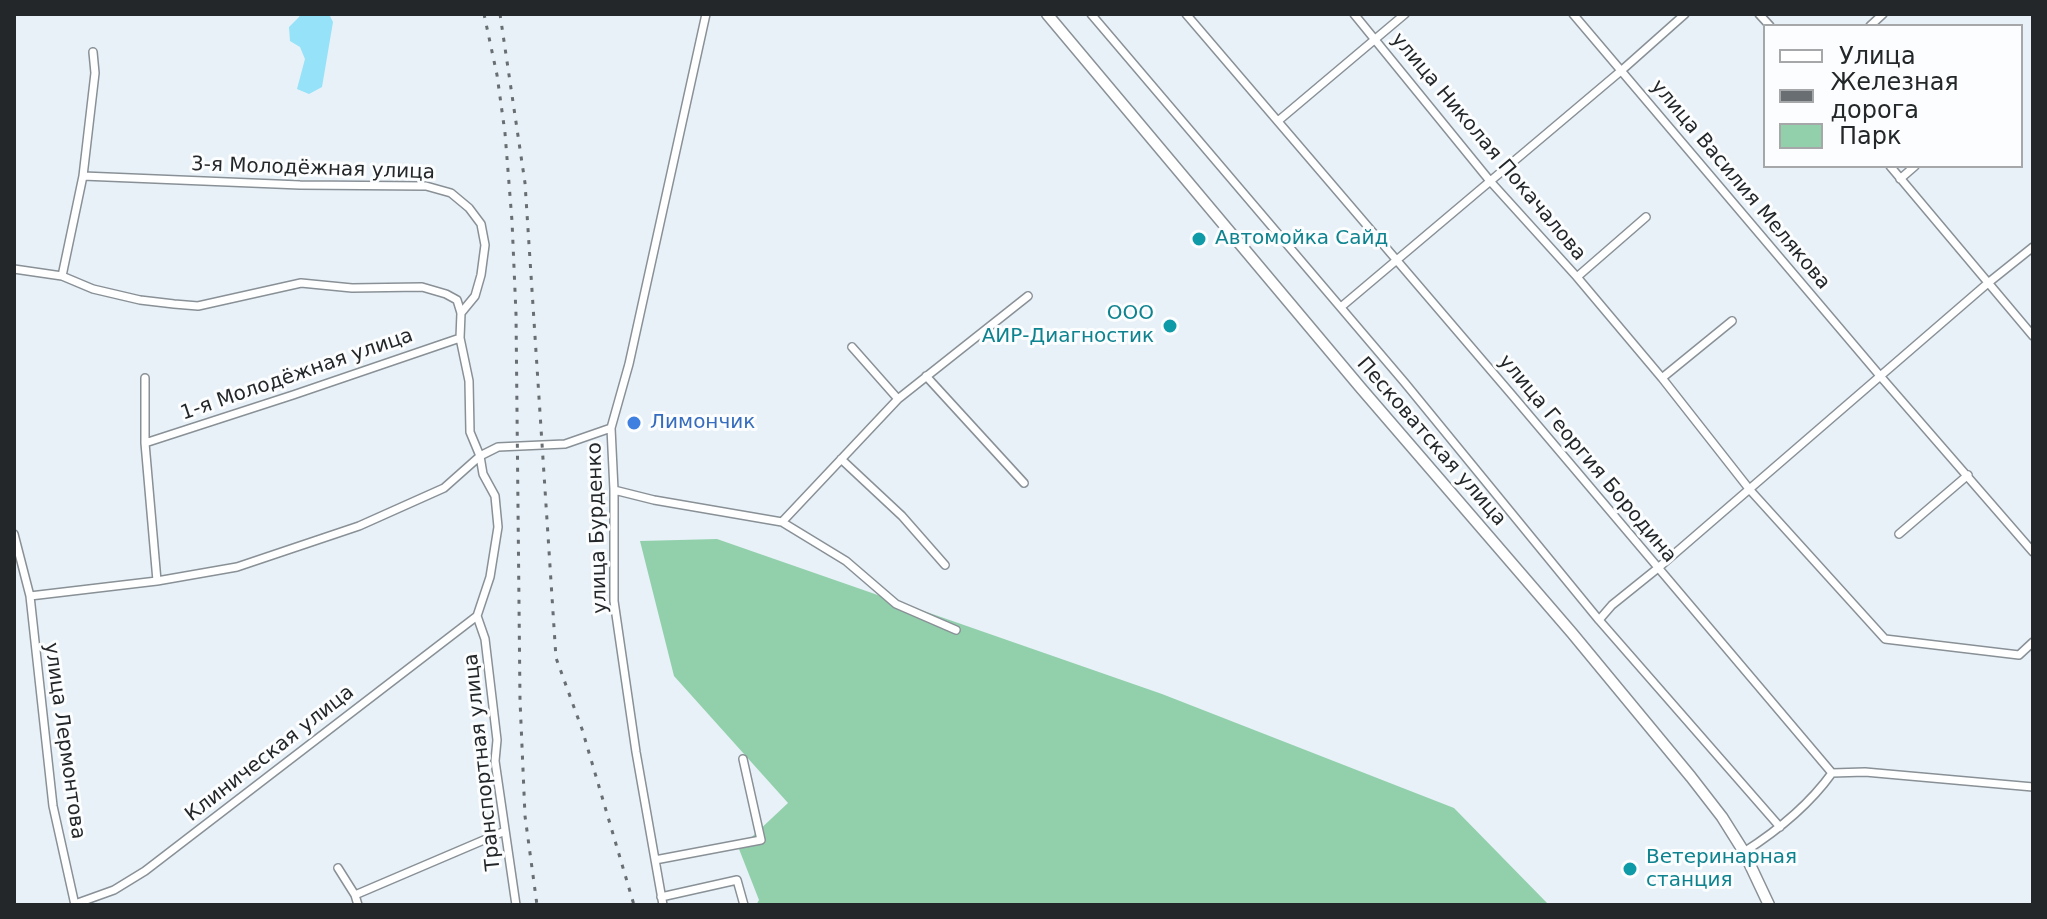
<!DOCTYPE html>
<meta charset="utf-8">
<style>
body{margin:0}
#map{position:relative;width:2047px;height:919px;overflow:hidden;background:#e8f1f8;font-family:"DejaVu Sans",sans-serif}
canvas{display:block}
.frame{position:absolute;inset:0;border:16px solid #242729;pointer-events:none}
.legend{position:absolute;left:1763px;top:24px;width:260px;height:144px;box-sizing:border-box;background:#fbfdfe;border:2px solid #a5a7a9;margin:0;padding:10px 14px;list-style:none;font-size:24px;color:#242729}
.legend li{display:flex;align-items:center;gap:16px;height:40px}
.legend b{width:40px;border:2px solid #a5a7a9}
</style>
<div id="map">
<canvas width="2047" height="919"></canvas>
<div class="frame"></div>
<ul class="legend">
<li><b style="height:10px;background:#fff"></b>Улица</li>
<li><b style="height:10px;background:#686e71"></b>Железная дорога</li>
<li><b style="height:22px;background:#92d0ac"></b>Парк</li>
</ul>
</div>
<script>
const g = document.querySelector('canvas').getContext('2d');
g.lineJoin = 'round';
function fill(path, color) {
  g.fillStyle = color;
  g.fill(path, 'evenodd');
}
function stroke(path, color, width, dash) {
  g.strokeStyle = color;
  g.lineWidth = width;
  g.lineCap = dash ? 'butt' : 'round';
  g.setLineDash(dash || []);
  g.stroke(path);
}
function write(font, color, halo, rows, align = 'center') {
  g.font = font + ' "DejaVu Sans",sans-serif';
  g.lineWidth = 6;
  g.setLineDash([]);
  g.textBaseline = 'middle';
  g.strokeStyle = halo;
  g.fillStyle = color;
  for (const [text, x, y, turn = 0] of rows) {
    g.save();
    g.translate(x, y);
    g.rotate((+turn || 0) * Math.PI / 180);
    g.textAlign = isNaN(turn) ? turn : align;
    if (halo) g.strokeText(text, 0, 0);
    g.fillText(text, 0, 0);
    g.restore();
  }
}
fill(new Path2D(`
 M717 539 1162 694 1454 808 1549 905H756L759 900 739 849 788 803 674 676 640 541Z`), '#92d0ac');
fill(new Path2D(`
 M300 14H329L333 22 322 87 309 94 297 89 305 59 300 47 290 41 289 27 299 17Z`), '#95e2f9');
const street = new Path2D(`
 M1091 14 1405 383 1599 620 1780 827
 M1186 14 1512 395 1832 773 1865 772 2033 787
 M1354 14 1490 181 1577 277 1662 378 1750 490 1885 639 2019 655 2033 642
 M1573 14 1881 377 2033 552
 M1759 14 1770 26
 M1870 26 1883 14
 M1278 121 1405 14
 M1890 166 2033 336
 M83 176 300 185 426 186 451 193 469 208 481 224 485 245 481 275 475 296 461 313
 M1900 179 1915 166
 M14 269 62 276 93 289 140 300 174 304 198 306 301 283 352 288 422 287 446 294 457 300 461 313 460 338 469 381 470 432 480 456 483 474 495 496 498 527 490 577 477 616
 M62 276 83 176 95 73 93 52
 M1577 277 1646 217
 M1341 307 1622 70 1685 14
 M852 347 898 399
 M926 376 1024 483
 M145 378V443L157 581
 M1662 378 1732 321
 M145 443 293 395 460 338
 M841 459 902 516 945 565
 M614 490 654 500 782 522 846 561 896 604 956 630
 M782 522 898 399 1028 296
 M14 534 30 596 53 806 75 905
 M1899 534 1968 475
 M30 596 157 581 237 567 359 526 444 488 480 456 498 447 565 444 611 428
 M477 616 485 639 497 740 495 761 516 905
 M1599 620 1612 605 1658 568 1988 283 2033 247
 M1744 852C1777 831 1809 805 1832 773
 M655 860 761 840 743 759
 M338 868 355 895 358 905
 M355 895 505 831
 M661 897 737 880 744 905
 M75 904 114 890 145 871 477 616
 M663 905 636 752 614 601V490L611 428 629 364 706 14`);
const secondary = new Path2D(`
 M1047 14 1360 387 1572 633 1691 777 1722 817 1744 852 1769 905`);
stroke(street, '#899197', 10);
stroke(secondary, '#899197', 13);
stroke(street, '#fff', 7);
stroke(secondary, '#fff', 10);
stroke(new Path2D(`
 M484 14 497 75 505 133 512 221 516 314 520 700 525 816 537 905
 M500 14 525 183 556 658 582 729 634 905`), '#686e71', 3, [4, 8]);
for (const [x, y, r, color] of [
 [1199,239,8,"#0f9aa8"],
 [1170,326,8,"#0f9aa8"],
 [634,423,8,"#3f7fe0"],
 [1630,869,8,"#0f9aa8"]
]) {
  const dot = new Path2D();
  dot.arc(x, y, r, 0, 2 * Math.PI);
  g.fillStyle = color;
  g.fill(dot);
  stroke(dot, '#fbfdfe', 3);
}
write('20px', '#242729', '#fbfdfe', [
 ["улица Николая Покачалова",1488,147,50],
 ["3-я Молодёжная улица",313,169,2],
 ["улица Василия Мелякова",1740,185,50],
 ["1-я Молодёжная улица",297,375,-19],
 ["Песковатская улица",1431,442,49],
 ["улица Георгия Бородина",1587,459,50],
 ["улица Бурденко",598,528,-92],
 ["улица Лермонтова",64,741,82],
 ["Клиническая улица",270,754,-38],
 ["Транспортная улица",483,762,-96]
]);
write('20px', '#0d838f', '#fbfdfe', [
 ["Автомойка Сайд",1215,239],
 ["ООО",1154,314,"right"],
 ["АИР-Диагностик",1154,337,"right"],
 ["Ветеринарная",1646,858],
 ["станция",1646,881]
], 'left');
write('20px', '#366cbe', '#fbfdfe', [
 ["Лимончик",650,423]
], 'left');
</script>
